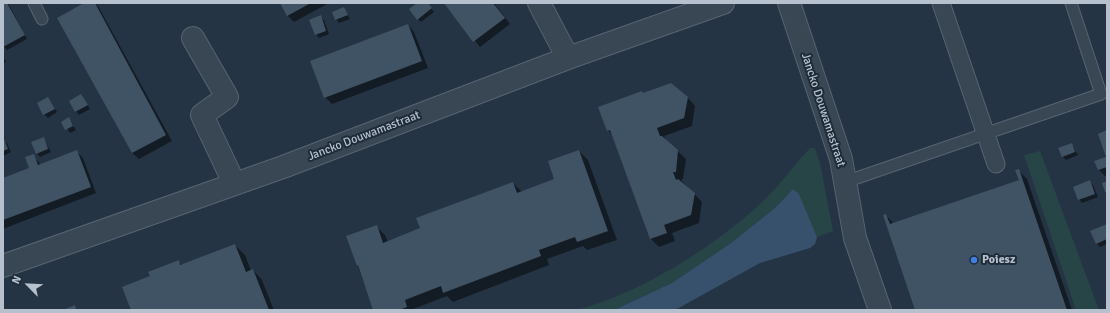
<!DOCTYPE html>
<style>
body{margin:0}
#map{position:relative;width:1110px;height:313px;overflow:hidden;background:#253445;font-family:Signika,sans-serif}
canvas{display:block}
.frame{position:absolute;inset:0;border:4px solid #b7c1ce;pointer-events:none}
.north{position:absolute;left:8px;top:265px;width:40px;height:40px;-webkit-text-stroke:3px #1e2b39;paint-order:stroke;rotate:294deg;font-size:11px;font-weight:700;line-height:16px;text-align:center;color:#b7c1ce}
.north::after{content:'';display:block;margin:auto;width:14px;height:18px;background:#b7c1ce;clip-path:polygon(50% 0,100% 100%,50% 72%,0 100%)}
</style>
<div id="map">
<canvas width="1110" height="313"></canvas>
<div class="frame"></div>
<div class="north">N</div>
</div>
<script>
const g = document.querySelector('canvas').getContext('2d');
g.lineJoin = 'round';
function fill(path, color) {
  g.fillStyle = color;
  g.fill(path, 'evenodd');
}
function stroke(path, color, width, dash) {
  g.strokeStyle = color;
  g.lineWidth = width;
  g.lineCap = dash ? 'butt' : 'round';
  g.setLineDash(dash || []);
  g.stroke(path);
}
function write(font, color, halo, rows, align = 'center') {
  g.font = font + ' Signika,sans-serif';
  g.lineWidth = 4;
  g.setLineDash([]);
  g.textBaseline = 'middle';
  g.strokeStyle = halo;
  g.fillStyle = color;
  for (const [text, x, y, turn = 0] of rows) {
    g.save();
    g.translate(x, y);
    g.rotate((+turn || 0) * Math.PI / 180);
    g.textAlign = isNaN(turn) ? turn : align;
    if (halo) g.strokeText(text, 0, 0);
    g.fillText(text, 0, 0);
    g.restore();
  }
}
fill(new Path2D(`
 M810 148H815L820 163 833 231 817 237 799 194 793 189 775 208 731 243 672 283 614 310H577C642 292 709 250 759 205 778 188 792 167 810 148Z
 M1040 151 1099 310H1076L1024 155Z`), '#274446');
fill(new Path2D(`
 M793 189 799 194 817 237 815 244 810 248 760 263 675 310H614L672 283 731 243 775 208Z`), '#37516d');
fill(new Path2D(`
 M3 3H8L27 39 7 50 3 45Z
 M86 3H95L98 6 172 141 139 159 132 153Z
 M281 3H326L327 4 294 22 288 16Z
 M418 3H427L434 12 421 22 418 19Z
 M445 3H494L510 24 480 47Z
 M344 8 350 19 339 23 336 19Z
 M320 17 324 20 329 34 319 38 316 34Z
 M408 25 414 32 428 68 332 104 325 97Z
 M3 56 6 62 3 64Z
 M643 94 687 97 695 106 692 126 664 136 666 140 686 159 683 179 681 180 702 202 699 223 672 233 675 241 659 247 651 239 612 135 608 130Z
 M81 95 90 109 79 115 76 111Z
 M48 98 57 112 48 118 44 114Z
 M69 119 76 130 70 133 63 122Z
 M43 138 51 152 40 157 36 153Z
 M3 140 7 143 11 152 3 156Z
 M1071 144 1078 155 1066 160 1063 157Z
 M76 151 83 158 96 193 3 229V179L30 169 33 155 41 165Z
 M579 151 588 160 617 240 587 250 583 246 547 259 549 265 453 302 447 296 413 309V310H374L347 237 376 226 385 235 388 242 422 229 513 183 522 192 556 180Z
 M1107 158V175L1105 176 1099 170Z
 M1018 170 1027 179 1072 310H916L886 215 894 224 1020 180Z
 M1090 182 1093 185 1098 197 1082 203 1079 199Z
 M1107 226V244L1100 247 1096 243Z
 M235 245 245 255 251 271 253 270 262 280 274 310H132L151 277 178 262 182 265Z`), '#0007');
fill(new Path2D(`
 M3 3H7L25 35 3 47Z
 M84 3H95L166 135 132 153 57 18Z
 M280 3H311L287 16Z
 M417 3H428L432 8 417 20 409 9Z
 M444 3H493L505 18 473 42Z
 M344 7 348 15 335 20 332 12Z
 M321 15 326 31 315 35 309 20Z
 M408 24 422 61 324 98 310 61Z
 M671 83 688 97 684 118 657 128 660 136H662L678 150 676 172H673L676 180 678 179 695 193 691 215 664 225 667 233 650 239 610 130 607 131 598 107 642 91 643 93Z
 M81 94 88 105 75 112 69 101Z
 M48 97 55 109 43 115 37 103Z
 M69 117 73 126 65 130 61 122Z
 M1107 130V167L1098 170 1094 161 1106 157 1098 134Z
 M44 137 48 149 36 154 31 142Z
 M3 139H4L8 149 3 151Z
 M1072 143 1075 152 1062 157 1058 148Z
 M77 150 91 187 3 220V178L29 168 25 157 34 154 38 165Z
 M579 150 608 231 577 242 575 237 539 250 541 256 443 293 441 286 405 300 407 307 399 310H373L358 265 357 266 346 236 377 225 383 243 420 228 416 218 513 182 517 193 554 179 548 161Z
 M1019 169 1067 310H915L883 215 886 214 890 224 1019 180 1015 170Z
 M1090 180 1095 194 1078 200 1073 187Z
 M1107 181V192H1105L1102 183Z
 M1107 224V239L1096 244 1090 231Z
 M235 244 246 272 253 269 269 310H131L122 287 150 276 148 272 179 260 180 265Z
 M75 305 76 310H63Z`), '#405364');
const service = new Path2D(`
 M34 3 42 19
 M845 182 1101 94 1071 3`);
const pedestrian = new Path2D(`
 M941 3 996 164`);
const minor = new Path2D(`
 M539 3 568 58
 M789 3 841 159 855 238 880 310
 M193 38 227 97 202 115 234 183
 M3 266 283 167 568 58 723 3`);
stroke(service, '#586471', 13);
stroke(pedestrian, '#586471', 19);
stroke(minor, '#586471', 24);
stroke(service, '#394654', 11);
stroke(pedestrian, '#394654', 17);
stroke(minor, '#394654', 22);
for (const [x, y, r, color] of [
 [974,260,4,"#3f7fe0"]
]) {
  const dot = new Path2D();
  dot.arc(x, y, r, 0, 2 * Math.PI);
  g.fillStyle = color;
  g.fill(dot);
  stroke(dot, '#1e2b39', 1.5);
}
write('12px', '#b7c1ce', '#1e2b39', [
 ["Jancko Douwamastraat",823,110,72],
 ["Jancko Douwamastraat",364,136,-21]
]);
write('bold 12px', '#b7c1ce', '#1e2b39', [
 ["Poiesz",982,260]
], 'left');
</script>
